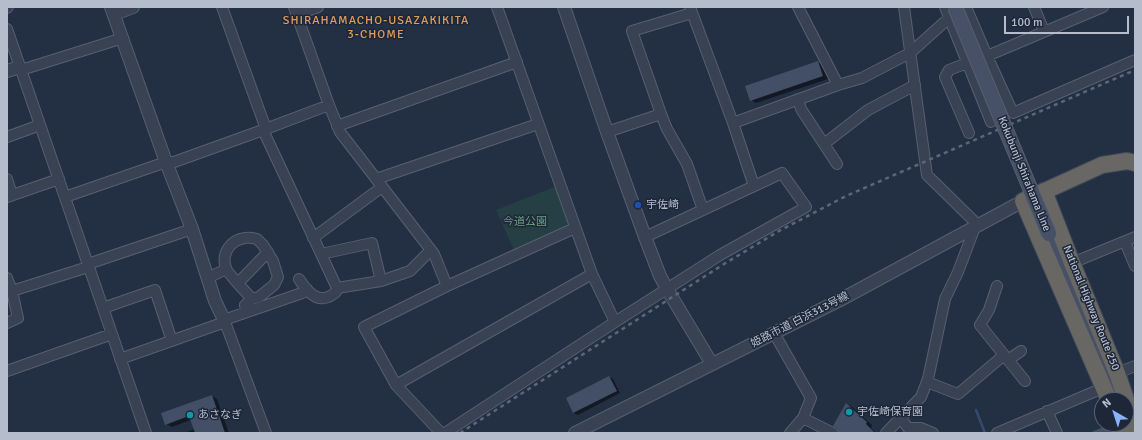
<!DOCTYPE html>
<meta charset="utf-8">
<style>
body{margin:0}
#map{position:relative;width:1142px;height:440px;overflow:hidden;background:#233044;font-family:Signika,sans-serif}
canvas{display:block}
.frame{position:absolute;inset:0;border:8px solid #b5bdcd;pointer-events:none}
.north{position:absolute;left:1094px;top:392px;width:40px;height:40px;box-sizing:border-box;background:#1d2738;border:1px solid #5a6374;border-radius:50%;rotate:321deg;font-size:11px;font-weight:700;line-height:16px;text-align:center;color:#b5bdcd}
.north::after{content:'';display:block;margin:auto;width:14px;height:18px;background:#88b1ff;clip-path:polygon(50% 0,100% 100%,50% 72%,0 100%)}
.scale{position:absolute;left:1004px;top:16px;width:125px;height:18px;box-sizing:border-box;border:2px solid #b5bdcd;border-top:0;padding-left:5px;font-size:12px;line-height:14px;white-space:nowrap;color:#b5bdcd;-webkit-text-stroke:3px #1d2738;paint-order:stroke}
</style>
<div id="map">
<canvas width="1142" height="440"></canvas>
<div class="frame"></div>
<div class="north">N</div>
<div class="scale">100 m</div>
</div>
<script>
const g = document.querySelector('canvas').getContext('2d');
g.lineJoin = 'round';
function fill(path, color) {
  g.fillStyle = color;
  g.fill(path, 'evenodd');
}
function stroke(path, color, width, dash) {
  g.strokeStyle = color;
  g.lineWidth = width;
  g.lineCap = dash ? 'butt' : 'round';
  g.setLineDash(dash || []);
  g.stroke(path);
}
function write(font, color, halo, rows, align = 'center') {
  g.font = font + ' Signika,"Noto Sans JP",sans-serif';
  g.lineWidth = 3;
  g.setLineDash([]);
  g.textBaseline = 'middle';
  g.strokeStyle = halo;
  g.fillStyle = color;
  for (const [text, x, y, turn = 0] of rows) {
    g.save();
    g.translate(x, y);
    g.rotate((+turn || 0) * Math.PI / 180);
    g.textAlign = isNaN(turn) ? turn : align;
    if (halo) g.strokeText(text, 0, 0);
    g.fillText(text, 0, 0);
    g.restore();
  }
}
fill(new Path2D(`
 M557 186 571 224 514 250 496 210Z`), '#263f44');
fill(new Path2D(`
 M818 62 823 65 828 79 756 103 751 100Z
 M609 377 613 379 620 393 578 415 574 413 567 399Z
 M212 396 217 399 229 433H184L195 429 191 420 172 427 166 424Z
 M847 404 852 407 872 425 871 428 876 433H841L839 428Z
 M1108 426 1113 429 1114 433H1091Z`), '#0007');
stroke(new Path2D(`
 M976 410 985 433`), '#364a6c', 2.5);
fill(new Path2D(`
 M818 61 823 76 750 101 745 86Z
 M609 376 617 391 573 413 566 398Z
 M212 395 225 433H195L189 416 165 425 161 413Z
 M846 403 867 422 866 424 875 433H839L838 429 833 426Z
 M1108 425 1111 433H1089Z`), '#424f66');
const minor = new Path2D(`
 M222 7 266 129
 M294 7 329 105 340 132 434 254 447 286
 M497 7 592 274 615 322
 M690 7 733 123 754 186
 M798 7 838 85
 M904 7 927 175 978 225
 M945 7 991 122
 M966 7 987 56 1013 113 1135 60
 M1034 7 1044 31
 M7 8 8 7
 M296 15 318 7
 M7 29 146 433
 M987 56 1103 7
 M967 63 949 70 945 77 969 133
 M21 70 123 38
 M798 99 801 109 837 164
 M661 114 667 129 687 164 703 210
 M733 123 838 85 862 78 910 53 949 18
 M337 126 517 62
 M263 130 337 288 381 281 410 271 431 250
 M607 132 661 114 632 31 692 13
 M7 137 40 125
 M824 144 868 110 915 85
 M7 179 12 195
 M376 179 538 124
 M7 197 59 179
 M65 197 166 162H174L263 130 329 105
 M313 238 382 187
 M1125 242 1135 266
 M321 254 372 243 381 281
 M1072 263 1135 237
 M88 264 192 229
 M7 278 12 291 18 318 7 323
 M208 278 226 269
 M299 279C304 287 314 300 324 298 329 298 332 295 336 292L337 288
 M238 283 268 252
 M997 286 989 310 980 325 1025 381
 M12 291 88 267
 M103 308 155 290 172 341
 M246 312 245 305 252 299 259 297 274 285 278 277 273 261 263 245 257 239C253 238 249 237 245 238 230 240 221 254 226 268 227 273 247 293 252 299
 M224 320 302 293 307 289
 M774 333 811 398 803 418 790 433
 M120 359 225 322 266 433
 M1008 360 1021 351
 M7 371 112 334
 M1117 373 1135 366
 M927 382 958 394 1004 355
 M396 385 592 274
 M1047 411 1057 433
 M803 418 833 433
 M901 418 908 428H921L933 433
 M441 433 396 385 364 327 447 286 575 228
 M445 433 615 322 720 255 806 207 782 173 645 237
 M886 433 921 397 928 379 945 299 958 272 975 227
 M997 433 1103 388`);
const tertiary = new Path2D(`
 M111 7 166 162 192 229 215 301 225 322
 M564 7 607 132 645 237 660 276 667 289 712 364
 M114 14 133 7
 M7 71 20 67
 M575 433 840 300 1023 201`);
const secondary = new Path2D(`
 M1049 234 1093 342 1118 396`);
const trunk = new Path2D(`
 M1044 191 1072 263 1117 373 1135 426
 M1109 400 1023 201 1102 165 1127 161 1135 163
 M1120 424 1125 433`);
stroke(minor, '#566070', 12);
stroke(tertiary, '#566070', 14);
stroke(secondary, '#566070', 16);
stroke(trunk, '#404a5a', 18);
stroke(minor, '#384253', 10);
stroke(tertiary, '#384253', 12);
stroke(secondary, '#465066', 14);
stroke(trunk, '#686764', 16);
stroke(new Path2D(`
 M460 433 724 264 779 231 846 196 1135 70`), '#5a667a', 2.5, [4, 4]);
const secondaryBridge = new Path2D(`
 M955 7 1049 234`);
stroke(secondaryBridge, '#566070', 16, []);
stroke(secondaryBridge, '#465066', 14);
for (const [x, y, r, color] of [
 [638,205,4,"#1a4fb4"],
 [849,412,4,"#0f9aa8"],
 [190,415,4,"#0f9aa8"]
]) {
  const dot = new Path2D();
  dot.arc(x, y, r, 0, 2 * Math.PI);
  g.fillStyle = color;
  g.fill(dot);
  stroke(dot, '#1d2738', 1.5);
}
write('11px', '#b5bdcd', '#1d2738', [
 ["Kokubunji Shirahama Line",1024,174,68],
 ["National Highway Route 250",1091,308,68],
 ["姫路市道 白浜313号線",800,320,-27]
]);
write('11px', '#b5bdcd', '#1d2738', [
 ["宇佐崎",646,205],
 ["宇佐崎保育園",857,412],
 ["あさなぎ",198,415]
], 'left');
write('11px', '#6aa079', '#1d2738', [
 ["今道公園",525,222]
]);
g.letterSpacing = '1px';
write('12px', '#e09c5d', '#1d2738', [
 ["SHIRAHAMACHO-USAZAKIKITA",376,21],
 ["3-CHOME",376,35]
]);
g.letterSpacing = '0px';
</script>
